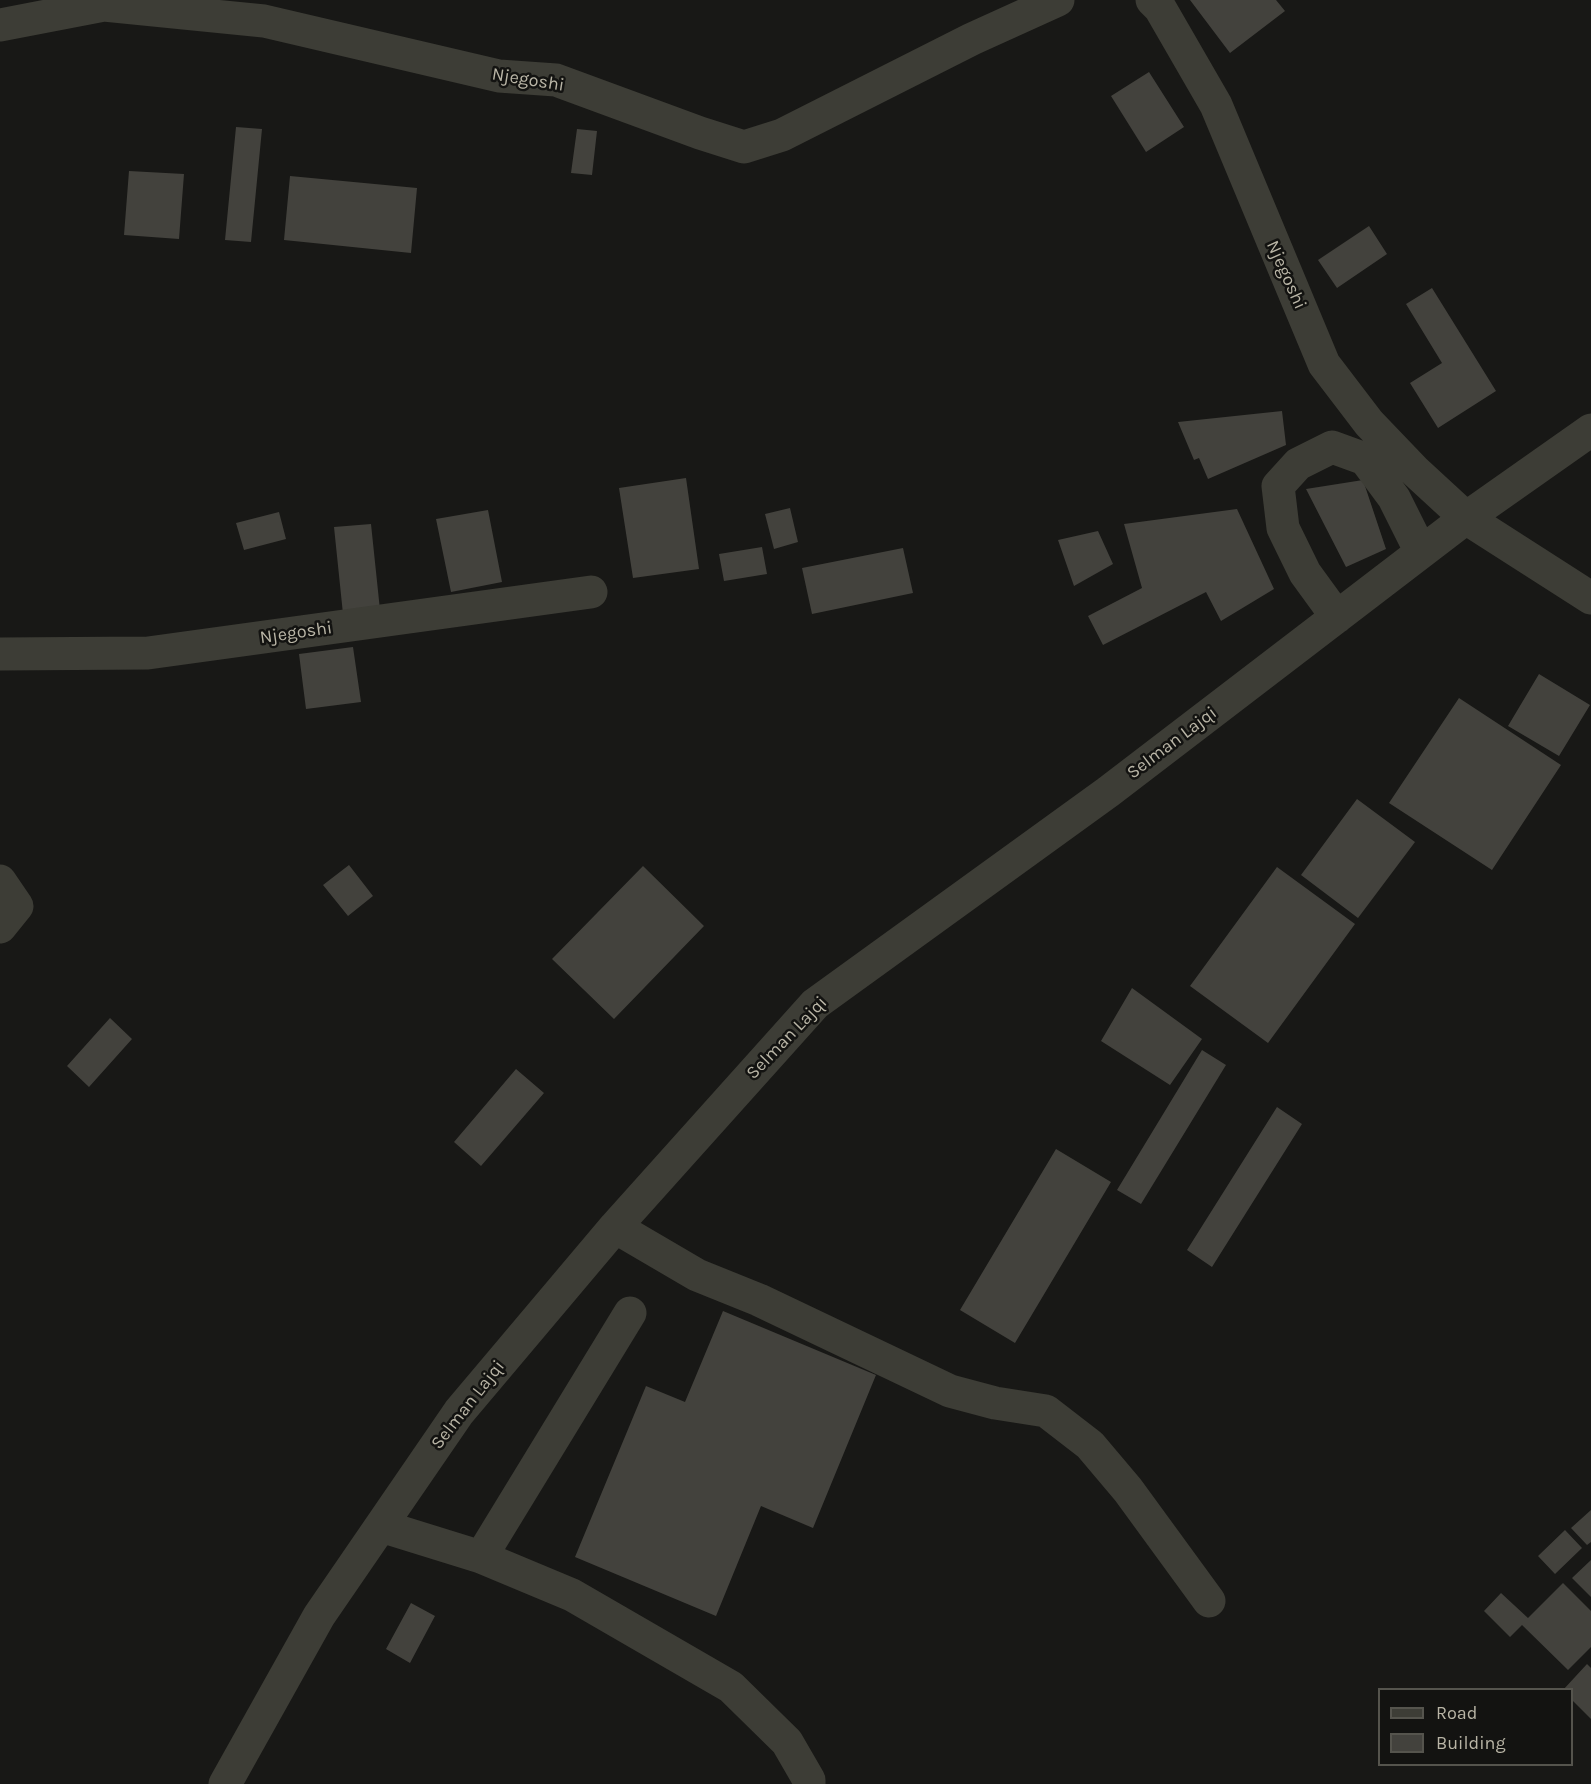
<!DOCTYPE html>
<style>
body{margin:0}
#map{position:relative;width:1591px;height:1784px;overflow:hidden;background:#181816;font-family:Karla,sans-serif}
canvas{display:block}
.legend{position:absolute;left:1378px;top:1688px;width:195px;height:78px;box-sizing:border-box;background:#131311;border:2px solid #55544d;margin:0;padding:8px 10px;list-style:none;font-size:18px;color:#b9b5a6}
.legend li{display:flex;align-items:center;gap:12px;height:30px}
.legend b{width:30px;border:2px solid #55544d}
</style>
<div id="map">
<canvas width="1591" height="1784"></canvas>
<ul class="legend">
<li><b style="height:8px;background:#3d3d36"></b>Road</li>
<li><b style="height:16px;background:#43423d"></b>Building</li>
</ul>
</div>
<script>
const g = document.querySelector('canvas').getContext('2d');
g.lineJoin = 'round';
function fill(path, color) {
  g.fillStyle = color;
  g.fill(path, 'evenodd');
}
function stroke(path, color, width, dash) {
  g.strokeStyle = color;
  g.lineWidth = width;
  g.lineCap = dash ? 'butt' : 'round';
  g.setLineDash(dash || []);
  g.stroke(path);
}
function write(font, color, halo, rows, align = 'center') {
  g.font = font + ' Karla,sans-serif';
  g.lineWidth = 5;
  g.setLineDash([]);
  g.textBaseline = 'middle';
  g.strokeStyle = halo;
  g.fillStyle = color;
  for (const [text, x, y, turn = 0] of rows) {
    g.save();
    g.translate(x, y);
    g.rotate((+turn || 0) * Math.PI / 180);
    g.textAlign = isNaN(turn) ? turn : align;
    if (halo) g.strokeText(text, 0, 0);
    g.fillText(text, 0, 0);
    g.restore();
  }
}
fill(new Path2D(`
 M1190 0H1276L1285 11 1230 53Z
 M1149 72 1184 127 1146 152 1111 96Z
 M236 127 262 129 251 242 225 240Z
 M577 129 597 131 592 175 571 173Z
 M129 171 184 174 179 239 124 235Z
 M290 176 417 188 411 253 284 240Z
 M1369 226 1387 254 1337 288 1318 260Z
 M1432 288 1496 391 1438 428 1410 383 1442 363 1406 304Z
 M1282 411 1286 445 1208 479 1199 458 1194 460 1178 422Z
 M686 478 699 569 633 578 619 488Z
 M1363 480 1386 549 1346 567 1306 489Z
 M790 508 798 542 774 549 765 514Z
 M1237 509 1274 589 1221 621 1206 592 1103 645 1088 616 1142 588 1124 524Z
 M488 510 502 582 451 592 436 519Z
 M279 512 286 539 244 550 236 523Z
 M371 524 380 610 343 614 334 527Z
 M1098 531 1113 564 1074 586 1058 540Z
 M762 547 767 574 724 581 719 554Z
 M903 548 913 593 812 614 802 568Z
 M353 647 361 702 306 709 299 654Z
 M1539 674 1590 705 1559 756 1508 726Z
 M1459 698 1561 765 1492 870 1389 803Z
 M1357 799 1415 842 1358 918 1301 875Z
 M349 865 373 896 348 916 323 885Z
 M643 866 704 926 614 1019 552 959Z
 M1277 867 1355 924 1268 1043 1190 986Z
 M1132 988 1202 1039 1170 1085 1101 1041Z
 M110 1018 132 1039 89 1087 67 1066Z
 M1202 1050 1226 1065 1141 1204 1117 1190Z
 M516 1069 544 1093 481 1166 454 1142Z
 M1277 1107 1302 1124 1212 1267 1187 1250Z
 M1056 1149 1111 1182 1015 1343 960 1310Z
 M723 1311 876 1375 813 1528 761 1506 716 1616 575 1557 646 1386 685 1402Z
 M1591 1510V1542L1587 1545 1571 1528Z
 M1565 1530 1582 1548 1555 1574 1538 1556Z
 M1591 1560V1597L1572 1578Z
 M1563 1583 1591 1611V1647L1568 1670 1522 1625 1510 1637 1484 1611 1501 1593 1528 1618Z
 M411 1603 435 1616 410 1663 386 1649Z
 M1587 1664 1591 1668V1719L1572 1700V1690H1563Z`), '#43423d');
stroke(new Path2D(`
 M1152 0 1160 8 1216 105 1324 364 1369 423 1415 471 1466 518 1591 598
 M0 25 104 5 264 21 499 76 556 80 700 133 744 147 782 135 972 39 1058 0
 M1337 617 1305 573 1283 528 1278 486 1298 464 1332 447 1365 459 1394 498 1421 552
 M0 654 148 653 591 592
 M0 881 17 906 0 927
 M615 1227 697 1275 759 1300 950 1391 995 1403 1046 1411 1090 1445 1128 1490 1209 1601
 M381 1526 481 1557 572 1595 731 1687 787 1742 809 1780V1784
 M481 1557 630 1313
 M225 1784 319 1616 459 1412 615 1227 815 1004 1108 792 1466 518 1591 430`), '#3d3d36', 33);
write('18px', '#b9b5a6', '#131311', [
 ["Njegoshi",528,80,9],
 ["Njegoshi",1286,275,66],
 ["Njegoshi",296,633,-8],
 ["Selman Lajqi",1172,743,-37],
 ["Selman Lajqi",787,1038,-46],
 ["Selman Lajqi",468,1405,-52]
]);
</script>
